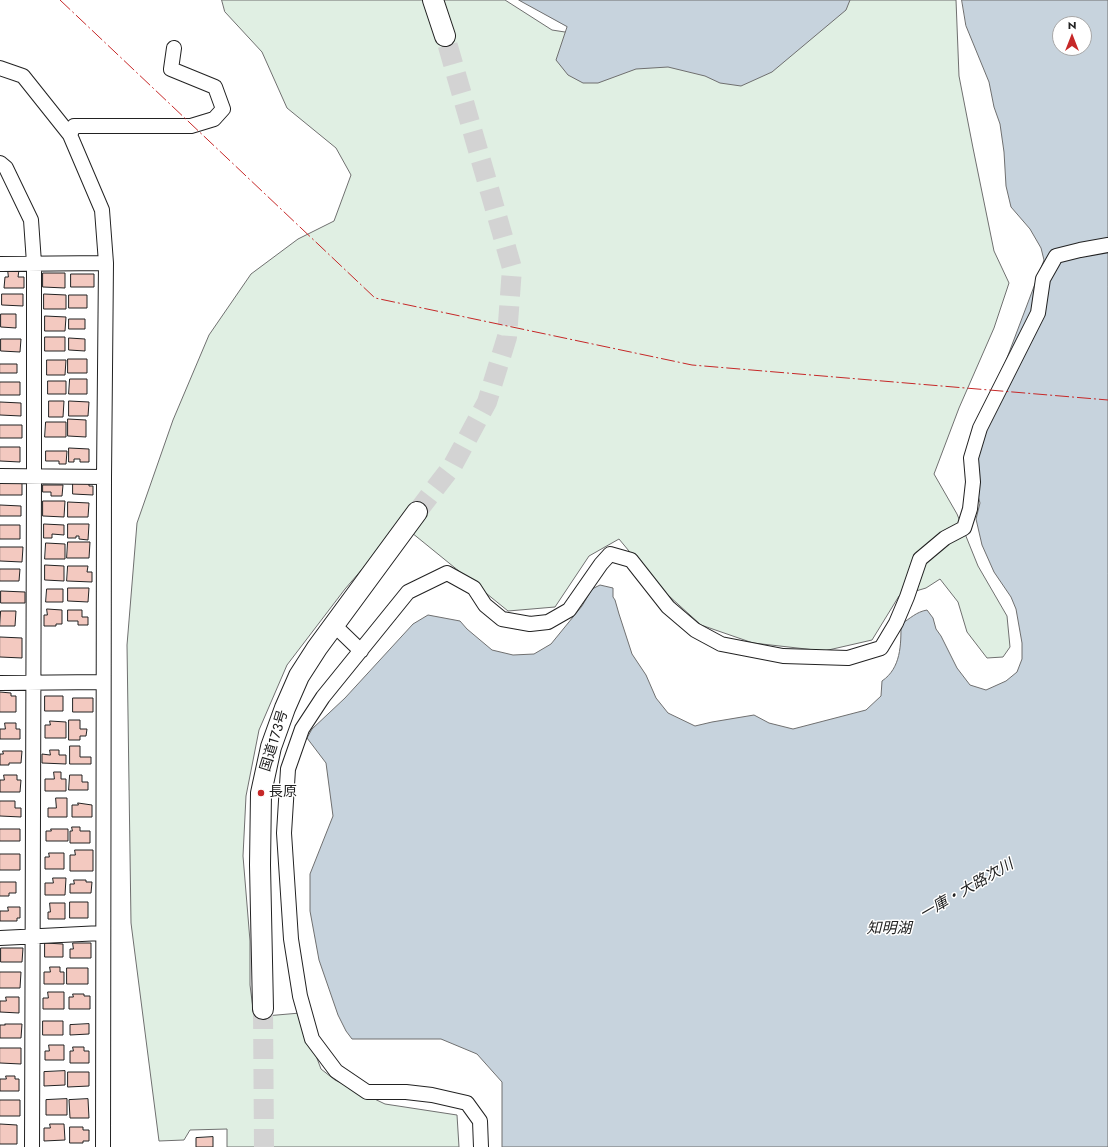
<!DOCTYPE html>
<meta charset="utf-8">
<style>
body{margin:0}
#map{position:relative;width:1108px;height:1147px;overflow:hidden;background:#fff;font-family:Jost,sans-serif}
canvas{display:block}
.north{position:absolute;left:1052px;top:16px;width:40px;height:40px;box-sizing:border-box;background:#fff;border:1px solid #a7a7a7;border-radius:50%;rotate:0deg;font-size:11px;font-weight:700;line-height:16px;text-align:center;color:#222}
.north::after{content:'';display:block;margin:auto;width:14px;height:18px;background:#c62828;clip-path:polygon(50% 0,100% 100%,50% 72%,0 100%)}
</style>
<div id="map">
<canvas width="1108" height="1147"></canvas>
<div class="north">N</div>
</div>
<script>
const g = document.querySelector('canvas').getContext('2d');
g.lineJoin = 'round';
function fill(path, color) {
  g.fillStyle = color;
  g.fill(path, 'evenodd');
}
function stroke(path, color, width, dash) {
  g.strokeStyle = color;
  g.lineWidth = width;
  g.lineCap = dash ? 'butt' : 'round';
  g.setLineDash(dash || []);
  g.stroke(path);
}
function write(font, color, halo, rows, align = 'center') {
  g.font = font + ' Jost,"Noto Sans JP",sans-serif';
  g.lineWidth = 3;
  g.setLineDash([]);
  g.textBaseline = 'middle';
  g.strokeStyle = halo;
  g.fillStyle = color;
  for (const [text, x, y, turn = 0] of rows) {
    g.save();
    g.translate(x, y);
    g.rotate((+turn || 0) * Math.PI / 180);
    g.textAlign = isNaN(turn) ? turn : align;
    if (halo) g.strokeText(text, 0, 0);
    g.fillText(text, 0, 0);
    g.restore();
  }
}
const green = new Path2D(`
 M222 0H505L552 30 623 41 764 0H956L959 76 973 148 994 251 1009 283 994 328 959 408 934 474 957 514 978 566 1007 616 1010 647 1003 657 987 658 967 632 958 602 940 579 926 588 899 596 872 640 824 651 753 643 701 625 658 586 619 539 589 556 555 607 508 611 401 524 345 589 287 665 259 730 246 796 243 856 250 941V985L254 1017 300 1013 321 1069 335 1080 385 1104 457 1115 459 1147H227V1129L190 1130 184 1140 159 1141 131 923 127 645 137 523 173 420 209 335 251 274 298 239 334 221 351 175 336 148 287 108 262 52 225 12Z`);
fill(green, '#e0efe3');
stroke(green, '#6f6f6f', 1);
const water = new Path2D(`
 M519 0H850L846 10 772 72 741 86 720 83 705 76 668 67 636 69 598 83H583L568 75 556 60 567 27Z
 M962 0H1108V1147H502V1082L477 1054 441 1039H352L346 1031 338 1015 319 960 310 911V874L333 816 326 763 307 738 312 729 345 698 413 624 428 615 460 621 467 629 492 650 513 655 534 654 551 644 582 606 592 589 600 585 613 588V597L615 600 619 614 632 654 646 675 656 698 668 713 695 726 712 722 754 715 769 723 793 729 866 710 881 696 882 681C901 668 901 645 901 624 911 618 916 612 927 610L933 618 936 629 941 636 957 668 970 685 986 690 1006 681 1017 672 1022 659V643L1016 609 1011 597 994 572 982 545 976 519 980 503 968 459 971 438 1007 358 1044 260 1041 248 1030 229 1011 207 1006 186 1004 152 1000 124 994 107 989 82 966 26ZM1060 24H1084V48H1060Z`);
fill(water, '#c7d3dd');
stroke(water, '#6f6f6f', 1);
const building = new Path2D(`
 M8 270H19L18 277H24V288H4L5 277H8Z
 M43 273H65V288L43 287Z
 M71 274H94V287H71Z
 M2 294H23V306L2 305Z
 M44 294 66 295V309H44Z
 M69 295H87V308H69Z
 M1 314H16V328L1 327Z
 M45 316 66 317 65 331H45Z
 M69 319H85V329H69Z
 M45 337H65V351H45Z
 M69 338 85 339V351L69 350Z
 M1 339H21L20 352 1 351Z
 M68 359H87V373H68Z
 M47 360H66L65 375H47Z
 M0 364H17V373H0Z
 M70 379H87V394H69Z
 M48 381H66V394H48Z
 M0 382H20V395H0Z
 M49 401H64L63 417H49Z
 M69 401 89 402 88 416H69Z
 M0 402 21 403V416L0 415Z
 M68 419 86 420V437L68 436Z
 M46 422H66V437H45Z
 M0 425H22V438H0Z
 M0 447H20V462L0 461Z
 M69 448 89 449V462H80V459H74V462H69Z
 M46 451H67L66 464H59V461H46Z
 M0 481H22V495H0Z
 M73 483H89V486H93V495L73 494Z
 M43 485H63L62 496H51V492H43Z
 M43 501H65L64 517 43 516Z
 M68 502 89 503 88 517H68Z
 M0 505 21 506V516H0Z
 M44 524 64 525V535L52 534V538H44Z
 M68 524H89L88 540 79 539V536H76V538H68Z
 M0 525H20V539H0Z
 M68 542H90L89 558H67Z
 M46 543 65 544V559H45Z
 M0 547H23L22 562 0 561Z
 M45 565 64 566V581L45 580Z
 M68 566H88L87 572H92V582L67 581Z
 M0 569H20L19 581H0Z
 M68 588H89L88 602 68 601Z
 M47 589H63V602H46Z
 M1 591 25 592V603H1Z
 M47 609 62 610V624H56V626H44V615H47Z
 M68 610H82V617H88V625H78V621H68Z
 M1 611H16L15 626H0Z
 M0 637 22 638V658L0 657Z
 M0 692 11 693V696H16V712H0Z
 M45 696H63V711H45Z
 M73 698H93V712H73Z
 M69 720H80V729H87L86 736H80V740H69Z
 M50 721 66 722V738H45V725H50Z
 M5 723H16V729H20V739H0V729H5Z
 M70 746H80V757H91V764H70Z
 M50 750H59V755H66V764L42 763V754L50 755Z
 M3 751H22L21 763H9V765H0V754H3Z
 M54 772H61V779H66V791H45V779H54Z
 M4 775H17V780H21L20 792H0V780H4Z
 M70 775H82V782H88V790H69Z
 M56 798H67V817H48V808H56Z
 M0 801H15V808H21V817L0 816Z
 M78 803 92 805V817H72V805H78Z
 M72 827H80V831H90V843H70V831H72Z
 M0 829H20V841H0Z
 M51 829H68V841H46V831H51Z
 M75 850H93V871H70V855H75Z
 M49 853H64V869H45V857H49Z
 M0 854H20V870H0Z
 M53 878H66L65 895H45V883H53Z
 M74 880H86V882H92L91 893H70V884H74Z
 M0 882H16V893H9V896H0Z
 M70 902H88V918H70Z
 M50 903H65V919H48V912H50Z
 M8 907H20V918H17V921H0V911H8Z
 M45 943 63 944V957H45Z
 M73 943H91V958H70V949H73Z
 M1 948H23L22 962H1Z
 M50 967H60V972H64V984H44V972H50Z
 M67 968H88V984H67Z
 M0 972H21L20 988H0Z
 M48 992H64V1009H43V998H48Z
 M73 994H84V996H90V1009H69V997H73Z
 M6 997H19V1013L0 1012V1001H6Z
 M43 1021H63V1035H43Z
 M5 1024H22L21 1038H0V1025H5Z
 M89 1024V1034L70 1035V1025Z
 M49 1045H64V1060H45V1051H49Z
 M73 1047H84V1051H89V1063H70V1051H73Z
 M0 1048H21V1064L0 1063Z
 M65 1071V1085L44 1086V1072Z
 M68 1072H89V1086L68 1087Z
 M6 1076H15V1079H19V1091H0V1079H6Z
 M67 1099V1115H46V1100Z
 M88 1099 89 1118H70L69 1100Z
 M0 1100H20V1116H0Z
 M0 1124 17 1125V1144H0Z
 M50 1124H64L65 1140 44 1141V1128H50Z
 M70 1127H83V1130H89V1141H83V1143H70Z
 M213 1137V1147H196V1138Z`);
fill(building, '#f3c9c0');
stroke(building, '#222', 1);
stroke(new Path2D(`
 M417 512 453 465 487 402 507 337 512 268 445 36
 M263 1009 264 1147`), '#d3d3d3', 20, [20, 10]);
const minor = new Path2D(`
 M0 68 23 76 70 135 102 210 106 263 104 477 103 1147
 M70 135 74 126H191L214 119 223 109 215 87 171 69 174 48
 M0 163 6 168 31 220 34 263V477L32 1147
 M0 264 106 263
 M0 476 104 477
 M334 625 361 651
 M0 683 103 682
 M0 938 102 933
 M481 1147 480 1121 467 1103 432 1095 406 1092H367L336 1071 312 1039 300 996 291 939 284 833 288 769 302 729 323 697 408 592 447 573 474 588 485 605 502 619 530 624 548 622 569 610 601 564 610 554 631 560 668 607 695 630 721 644 783 656 848 658 881 648 896 623 907 597 920 559 945 538 964 528 970 509 973 482 971 458 980 428 1038 313 1043 279 1056 256 1080 250 1108 245`);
const highway = new Path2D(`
 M433 0 445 36
 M263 1009 260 865 261 793 271 747 285 708 299 676 317 648 417 512`);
stroke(minor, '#222', 16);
stroke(highway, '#222', 22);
stroke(minor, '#fff', 14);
stroke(highway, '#fff', 20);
stroke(new Path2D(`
 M60 0 375 298 692 365 1108 400`), '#c62828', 1, [14, 3, 2, 3]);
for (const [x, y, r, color] of [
 [261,793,4,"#c62828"]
]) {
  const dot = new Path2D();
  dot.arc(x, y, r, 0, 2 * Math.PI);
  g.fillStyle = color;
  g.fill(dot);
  stroke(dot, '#fff', 1.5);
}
write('14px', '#222', '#fff', [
 ["国道173号",275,741,-73]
]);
write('14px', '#222', '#fff', [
 ["長原",269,793]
], 'left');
write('italic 15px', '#222', '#fff', [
 ["一庫・大路次川",967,890,-30],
 ["知明湖",889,929]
]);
</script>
